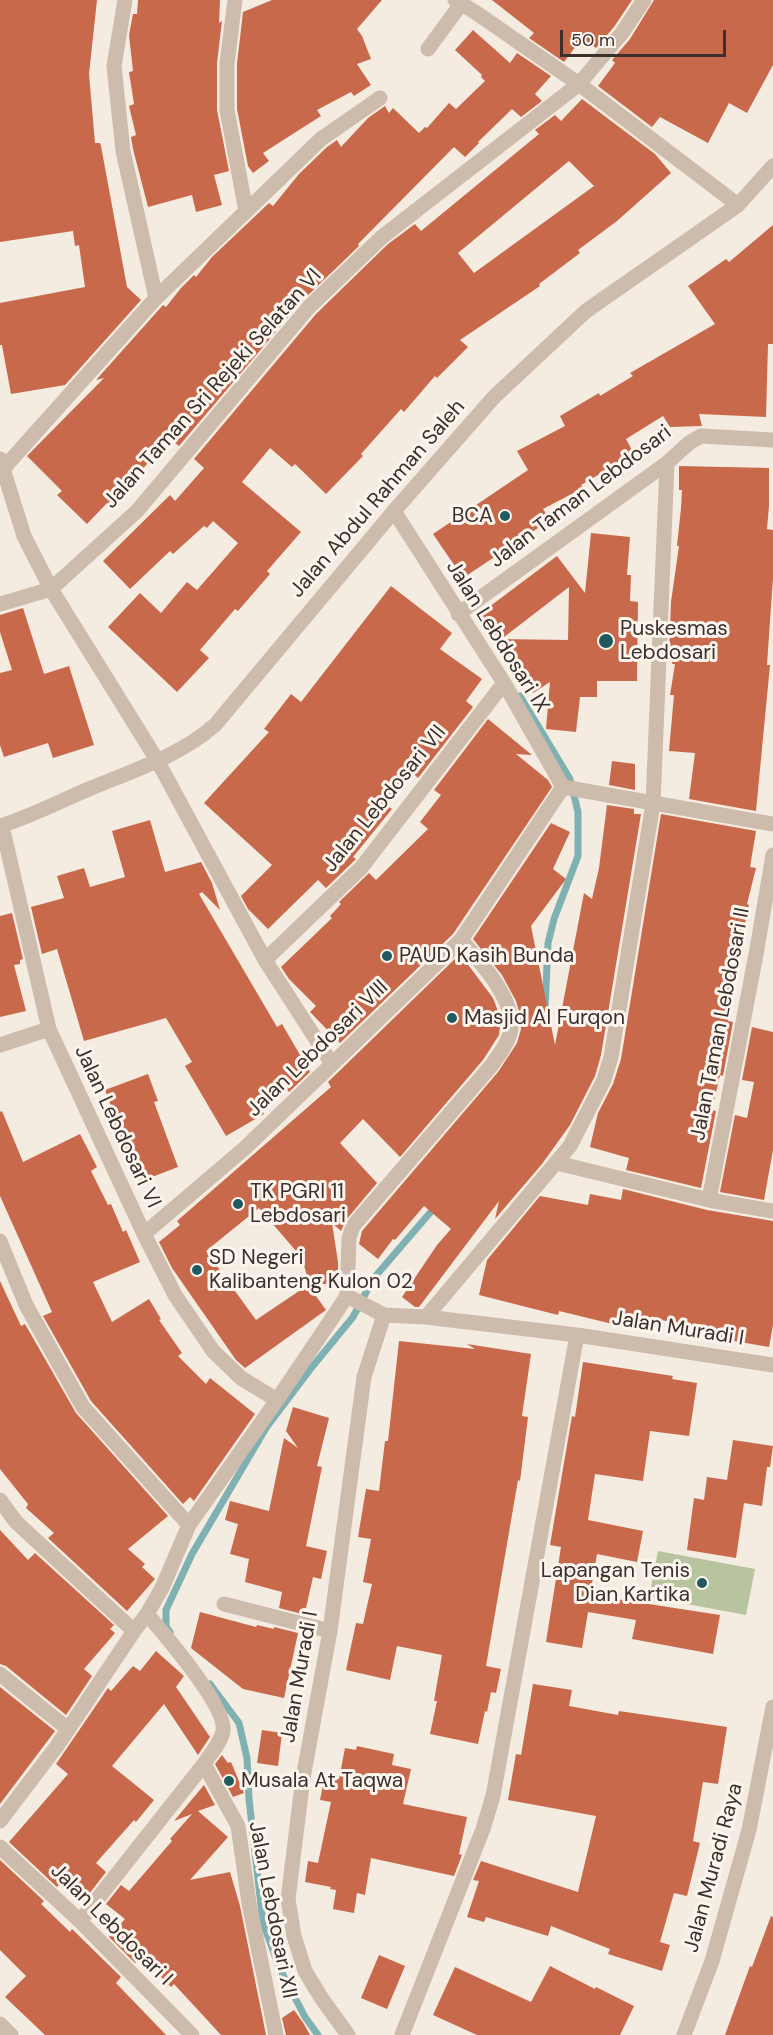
<!DOCTYPE html>
<style>
body{margin:0}
#map{position:relative;width:773px;height:2035px;overflow:hidden;background:#f4ebe1;font-family:"DM Sans",sans-serif}
canvas{display:block}
.scale{position:absolute;left:560px;top:30px;width:166px;height:27px;box-sizing:border-box;border:3px solid #3b302b;border-top:0;padding-left:8px;font-size:18px;line-height:21px;white-space:nowrap;color:#3b302b;-webkit-text-stroke:4px #fbf5ee;paint-order:stroke}
</style>
<div id="map">
<canvas width="773" height="2035"></canvas>
<div class="scale">50 m</div>
</div>
<script>
const g = document.querySelector('canvas').getContext('2d');
g.lineJoin = 'round';
function fill(path, color) {
  g.fillStyle = color;
  g.fill(path, 'evenodd');
}
function stroke(path, color, width, dash) {
  g.strokeStyle = color;
  g.lineWidth = width;
  g.lineCap = dash ? 'butt' : 'round';
  g.setLineDash(dash || []);
  g.stroke(path);
}
function write(font, color, halo, rows, align = 'center') {
  g.font = font + ' "DM Sans",sans-serif';
  g.lineWidth = 6;
  g.setLineDash([]);
  g.textBaseline = 'middle';
  g.strokeStyle = halo;
  g.fillStyle = color;
  for (const [text, x, y, turn = 0] of rows) {
    g.save();
    g.translate(x, y);
    g.rotate((+turn || 0) * Math.PI / 180);
    g.textAlign = isNaN(turn) ? turn : align;
    if (halo) g.strokeText(text, 0, 0);
    g.fillText(text, 0, 0);
    g.restore();
  }
}
fill(new Path2D(`
 M658 1551 755 1569 746 1615 649 1597Z`), '#b8c4a0');
stroke(new Path2D(`
 M520 696 570 779 578 812V856L554 919 548 943 545 1010
 M170 1632 166 1627V1610L192 1554 266 1428 312 1367 353 1317 373 1279 435 1207
 M210 1684 239 1723 247 1758 249 1799 263 1923 280 1969 305 2017 318 2035`), '#7fb0b2', 7);
fill(new Path2D(`
 M0 0H97L89 74 95 143H100L101 146 127 287 141 300 65 385 11 394 2 345H0V303L85 287 79 245 75 246 73 231 0 242Z
 M138 0H220L219 23 222 21 217 63V110L229 171 214 175 222 205 196 212 192 195 148 207 133 149 131 137 136 135 129 106 134 104 129 72 133 71 129 35 133 14H137Z
 M272 0H382L357 29 362 36 371 59 357 64 371 85 354 96 351 92 317 110 321 116 263 153 269 161 253 173 248 166 237 109V64L243 12Z
 M492 0H632L614 27 596 48 582 38 564 62 529 38 534 33Z
 M654 0H773V65L747 113 729 103 708 143 660 117 652 127 598 86 615 63 612 60 630 39Z
 M473 30 510 63 517 53 551 76 535 94 542 101 521 117 512 109 478 142 479 143 465 157 454 147 358 244 359 246 302 301 179 446 174 442 150 465 148 463 110 505 107 503 87 524 57 495 62 491 27 456 104 378 96 380 163 305 166 307 181 288 194 275 196 277 212 257 269 203 273 206 299 174 327 147 337 140 341 147 368 118 385 106 389 113 393 108 419 133 425 127 427 128 449 103 456 109 485 81 481 77 482 75 455 50Z
 M582 99 655 154 671 173 617 221 578 250 580 253 539 284 540 286 460 340 468 347 437 378 435 376 404 412 401 409 361 454 363 456 326 494 295 464 292 467 270 448 242 482 301 532 267 571 270 574 238 611 235 609 200 650 209 658 177 692 108 627 140 593 161 613 187 582 197 590 238 543 213 521 207 528 204 526 173 554 170 551 130 589 103 561 170 495 175 501 204 468 194 459 316 314 388 244 415 224 421 231 539 134 535 130 555 115 561 121ZM569 161 594 186 474 273 458 253Z
 M773 225V344H768L766 417 699 414 702 426 670 427 663 416 626 439 634 454 581 485 583 488 543 509 550 520 463 578 433 534 528 470 517 451 565 426 560 416 599 393 600 396 633 376 630 373 715 324 688 286 726 259 729 262Z
 M679 466 769 468V506L767 529 773 530V578L767 665H770L756 811 689 799 695 753 669 751 674 695H670L675 664H672L674 652H669L671 602 679 546H677L681 508 682 490H679Z
 M591 533 630 537 627 575H631L630 601 638 602 637 681H597V697H580L576 732 546 729 550 682 533 693 498 639 568 640 569 587 504 637H497L481 613 557 556 585 593Z
 M391 586 452 633 440 649 482 679 466 701 473 707 418 778 413 773 387 805 392 809 353 857 356 859 354 861 326 888 318 880 268 929 248 909 241 896 272 865 204 803 269 732 264 729 291 694 301 702Z
 M23 608 44 674 69 666 94 745 53 758 48 743 4 757 0 745V673L12 670 0 632V615Z
 M488 719 532 755 516 754 548 780 552 787 453 934 340 1043 312 1014 310 1012 316 1006 289 979 281 967 332 918 330 916 341 904 339 902 369 873 376 880 428 829 420 822 441 795 434 790Z
 M612 761 635 764V790L609 785Z
 M607 805 634 809V814H641L601 1055 595 1076 570 1125 542 1164 495 1219 499 1201 419 1307H415L402 1297 437 1245 451 1229 424 1206 395 1240 393 1239 378 1259 359 1244 362 1231 498 1072 517 1043 521 1029 520 1015 516 1001 502 975 473 939 551 823 570 832 553 869 566 879 531 926 555 1045 584 893 592 899 599 868Z
 M661 814 756 831 750 867 756 868 747 904 749 905 743 933 738 932 729 970 735 971 729 997H733L728 1021 733 1022 723 1076 720 1075 712 1110 716 1111 701 1188 626 1170 629 1158 590 1147 598 1113 613 1084 621 1059Z
 M150 820 165 872 201 862 212 883 220 910 202 892 199 894 277 1027 282 1024 310 1072 289 1092 280 1084 255 1098 264 1114 226 1136 185 1066 192 1062 166 1018 84 1041 57 949 42 954 31 907 64 898 57 876 84 868 90 887 125 877 112 831Z
 M12 913 23 959 20 960V964L14 965 26 1011 0 1017V916Z
 M460 954 493 998 501 1019 499 1035 483 1060 400 1157 363 1119 340 1143 377 1183 346 1220 341 1231 332 1223 338 1262V1285L309 1283 302 1258 259 1208 206 1251 256 1320 308 1285 326 1310 245 1368 236 1360 172 1268 159 1242 180 1225 177 1221 331 1087 328 1082Z
 M752 1027 773 1032V1150L764 1200 720 1192 735 1115 747 1118 754 1082 742 1080Z
 M148 1074 158 1101 154 1102 178 1167 139 1182 128 1153 124 1154 113 1124 117 1123 105 1090Z
 M2 1111 23 1162 80 1134 97 1167 91 1171 108 1205 111 1204 123 1232 126 1230 140 1262 93 1282 112 1322 149 1299 161 1319 159 1320 182 1353 178 1356 206 1384 210 1378 255 1414 194 1501 190 1497 183 1504 91 1401 43 1316 52 1312 0 1196V1112Z
 M623 1189 707 1210 773 1221V1325L769 1347 711 1337 712 1331 657 1319 656 1326 626 1320 625 1327 559 1311 558 1315 479 1295 487 1260 540 1196 588 1205 590 1194 621 1200Z
 M0 1281 21 1326 25 1324 76 1413 168 1516 128 1549 145 1564 142 1567 155 1579 127 1611 48 1538 54 1533 26 1508 28 1504 0 1469Z
 M399 1341 475 1349 467 1344 531 1354 522 1416 528 1417 520 1481 518 1480 486 1666 501 1669 496 1693 491 1692 487 1712 485 1711 478 1744 430 1734 437 1701H434L442 1655 397 1646 390 1680 346 1670 356 1623 363 1624 372 1584 363 1582 371 1539 358 1537 366 1489 379 1491 385 1441H388Z
 M583 1362 673 1376 672 1379 697 1383 689 1436 650 1431 643 1481 595 1474 588 1520 643 1531 637 1562 597 1554 590 1595 720 1615 713 1654 632 1639 636 1620 588 1612 582 1648 546 1642 561 1547 550 1545 572 1416 575 1417Z
 M293 1407 329 1418 317 1466 322 1467 306 1546 327 1551 321 1579 313 1577 306 1608H303L302 1614 279 1608 282 1592 245 1582 249 1559 230 1554 238 1524 225 1520 230 1501 269 1511 284 1438 298 1448 286 1431Z
 M733 1440 773 1446 770 1467H767L762 1506 744 1503 736 1558 687 1550 694 1498 704 1500 707 1477 727 1480Z
 M0 1530 28 1560 35 1553 114 1625 110 1629 115 1633 84 1669 92 1676 66 1715 6 1666 0 1664Z
 M200 1612 256 1627 257 1625 274 1629V1627L298 1633 284 1698 243 1689 191 1648Z
 M156 1651 184 1676 176 1687 210 1737 198 1755 164 1704 112 1766 154 1800 136 1822 134 1820 96 1863 106 1872 86 1898 65 1879 57 1887 9 1842 68 1774 56 1764 108 1688 111 1691 133 1666 140 1671Z
 M533 1684 572 1690 569 1706 618 1715 619 1711 727 1727 718 1784 703 1782 693 1841 700 1843 687 1896 674 1893 660 1942 670 1945 662 1971 608 1954 610 1949 551 1926 548 1936 486 1917 484 1922 467 1917 479 1881 473 1880 481 1861 578 1892 596 1816 508 1800 516 1754 521 1755Z
 M0 1687 55 1731 0 1804Z
 M262 1730 282 1733 278 1766 257 1763Z
 M357 1746 394 1754 392 1765 411 1769 403 1804 467 1817 459 1854 462 1855 454 1876 371 1858 365 1895 357 1893 354 1913 333 1909 336 1890 330 1889 331 1887 305 1882 308 1861 318 1863 331 1802 320 1800 325 1775 339 1779 345 1748 356 1750Z
 M222 1755 228 1763 231 1762 244 1793 233 1797 215 1764Z
 M204 1785 215 1805 198 1811 228 1837 190 1880 230 1872 240 1906 266 2035H221L174 1984 171 1987 141 1957 135 1963 109 1937 125 1919 106 1904 121 1885 129 1891 172 1841 170 1839 192 1814 174 1821Z
 M0 1860 44 1901 41 1904 70 1932 72 1929 121 1977 116 1983 166 2035H45L5 1997 26 1976 0 1950Z
 M771 1916 773 1917V2035H725L750 1966 752 1967Z
 M379 1955 405 1966 387 2009 361 1998Z
 M550 1966 595 1989 596 1987 634 2006 620 2035H477L433 2015 455 1967 531 2002Z
 M294 2010 304 2024 310 2035H286L282 2018Z`), '#c8694b');
stroke(new Path2D(`
 M125 0 114 66 123 151 156 298
 M235 0 227 63V110L246 211
 M455 0 475 12 579 84 738 205
 M428 49 461 4
 M0 459 24 536 51 589 157 760 265 960 332 1064
 M3 469 156 298 321 139 380 98
 M394 511 504 683 563 787
 M0 604 51 589 137 511 309 307 382 237 579 84 622 33 644 0
 M458 614 667 463 689 443 701 436 773 440
 M563 787 773 824
 M0 826C30 817 60 801 89 789 132 771 180 756 215 725L394 511 494 397 586 311 738 205 773 166
 M2 826 49 1029 144 1234 175 1295 213 1351 241 1378 277 1400
 M265 960 361 868 504 683
 M0 1045 49 1029
 M557 1163 709 1200 773 1211
 M709 1200 757 949 773 855
 M144 1234 245 1148 461 940 563 787
 M0 1241 26 1305 83 1407 189 1525
 M347 1296 349 1238 353 1226 491 1066C499 1055 509 1042 511 1029 515 999 479 960 461 940
 M426 1317 570 1146 604 1080 611 1057 653 804 667 463
 M0 1500 16 1522 134 1631
 M224 1604 330 1631
 M147 1614C164 1634 227 1707 223 1731 221 1743 210 1754 204 1764L238 1826 249 1903 276 2035
 M0 1674 68 1729
 M0 1821 57 1746 134 1631 147 1614 162 1588 189 1525 277 1400 347 1296 384 1315 426 1317 577 1335 773 1365
 M0 1847 80 1921 192 2035
 M80 1921 204 1764
 M0 2024 11 2035
 M348 2035 322 1999 305 1971 294 1936 288 1899 303 1778 330 1631 364 1377 384 1315
 M402 2035 483 1829 493 1796 577 1335
 M684 2035 712 1961 749 1830 773 1707`), '#cdbbac', 15);
for (const [x, y, r, color] of [
 [505,516,6,"#1f5a5e"],
 [606,641,8,"#1f5a5e"],
 [387,956,6,"#1f5a5e"],
 [452,1018,6,"#1f5a5e"],
 [238,1204,6,"#1f5a5e"],
 [197,1270,6,"#1f5a5e"],
 [702,1583,6,"#1f5a5e"],
 [229,1781,6,"#1f5a5e"]
]) {
  const dot = new Path2D();
  dot.arc(x, y, r, 0, 2 * Math.PI);
  g.fillStyle = color;
  g.fill(dot);
  stroke(dot, '#fbf5ee', 2);
}
write('21px', '#3b302b', '#fbf5ee', [
 ["Jalan Taman Sri Rejeki Selatan VI",213,389,-48],
 ["Jalan Taman Lebdosari",581,497,-37],
 ["Jalan Abdul Rahman Saleh",378,499,-49],
 ["Jalan Lebdosari IX",497,637,58],
 ["Jalan Lebdosari VII",385,799,-51],
 ["Jalan Taman Lebdosari II",721,1024,-79],
 ["Jalan Lebdosari VIII",318,1049,-44],
 ["Jalan Lebdosari VI",117,1127,65],
 ["Jalan Muradi I",678,1329,9],
 ["Jalan Muradi I",300,1677,-80],
 ["Jalan Muradi Raya",714,1868,-75],
 ["Jalan Lebdosari XII",272,1910,79],
 ["Jalan Lebdosari I",111,1925,45]
]);
write('21px', '#3b302b', '#fbf5ee', [
 ["BCA",493,516,"right"],
 ["Puskesmas",620,629],
 ["Lebdosari",620,653],
 ["PAUD Kasih Bunda",399,956],
 ["Masjid Al Furqon",464,1018],
 ["TK PGRI 11",250,1192],
 ["Lebdosari",250,1216],
 ["SD Negeri",209,1258],
 ["Kalibanteng Kulon 02",209,1282],
 ["Lapangan Tenis",690,1571,"right"],
 ["Dian Kartika",690,1595,"right"],
 ["Musala At Taqwa",241,1781]
], 'left');
</script>
